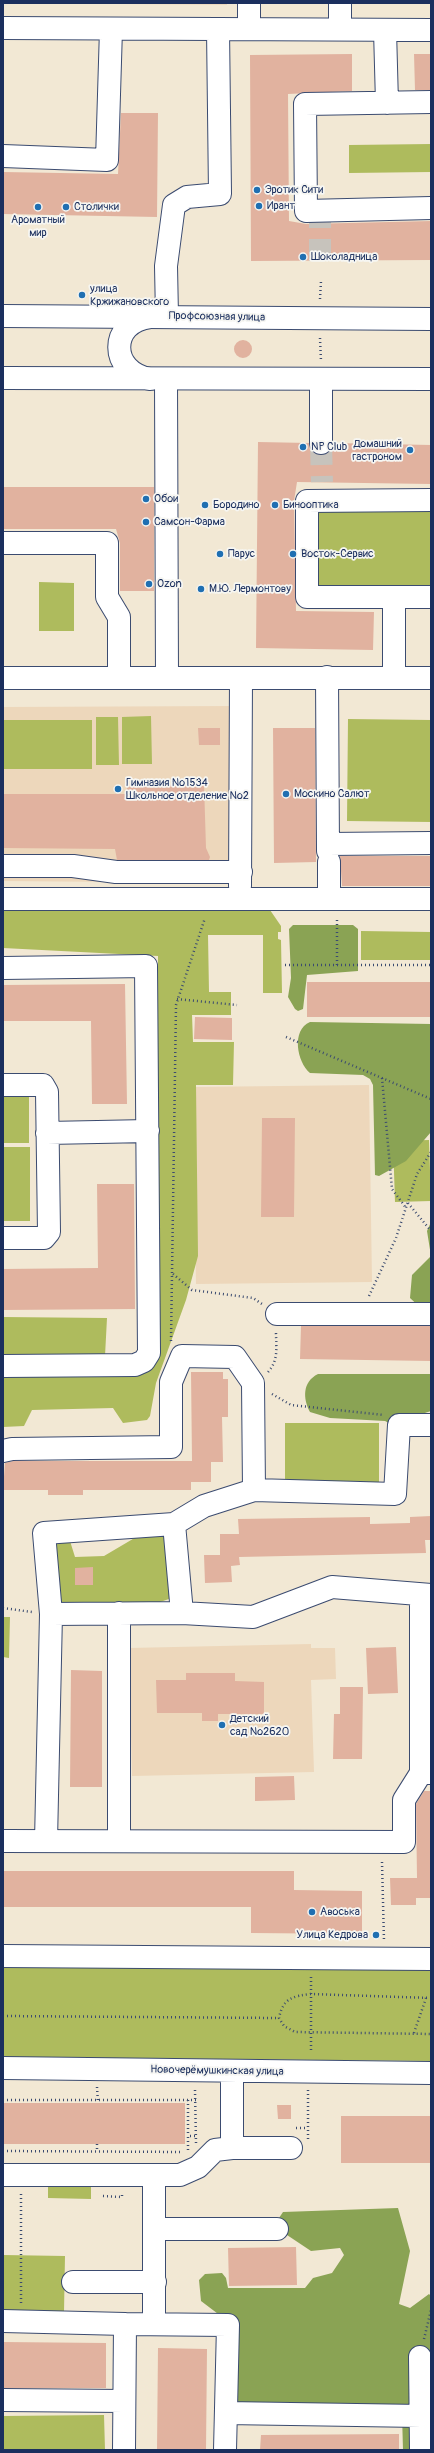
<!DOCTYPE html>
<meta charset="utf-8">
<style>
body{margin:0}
#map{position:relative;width:434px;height:2453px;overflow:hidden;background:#f2e8d4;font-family:Pangolin,sans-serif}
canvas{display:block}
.frame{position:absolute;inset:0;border:4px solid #1b2f5e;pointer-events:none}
</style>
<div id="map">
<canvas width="434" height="2453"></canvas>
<div class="frame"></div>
</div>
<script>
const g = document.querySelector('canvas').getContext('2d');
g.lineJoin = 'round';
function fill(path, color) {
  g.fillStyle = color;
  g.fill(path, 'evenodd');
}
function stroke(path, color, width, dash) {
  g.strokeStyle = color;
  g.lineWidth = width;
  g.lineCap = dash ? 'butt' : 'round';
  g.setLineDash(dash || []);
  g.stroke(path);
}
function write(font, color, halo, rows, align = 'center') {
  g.font = font + ' Pangolin,sans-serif';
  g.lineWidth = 3.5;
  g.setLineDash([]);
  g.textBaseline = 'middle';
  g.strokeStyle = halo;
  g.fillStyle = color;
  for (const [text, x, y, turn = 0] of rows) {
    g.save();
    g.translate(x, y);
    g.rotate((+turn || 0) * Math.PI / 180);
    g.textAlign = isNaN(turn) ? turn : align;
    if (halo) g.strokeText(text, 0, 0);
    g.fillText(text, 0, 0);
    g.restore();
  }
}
fill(new Path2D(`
 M3 3H227V5Z
 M233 706 234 883 3 881V707Z
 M369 1085 372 1282 196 1284 193 1087Z
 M311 1644V1648H335L336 1679 311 1680 314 1772 132 1776 129 1648Z`), '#edd7bb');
fill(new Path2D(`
 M431 144V172L349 173V145Z
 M317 510H431V588L315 589Z
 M39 582 74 583V631H39Z
 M151 716 152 764H122V717Z
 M96 717H118L119 765H96Z
 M348 719 431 720V822L347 821Z
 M3 720H92V769H3Z
 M3 910H270L281 926V932H278V939L281 940 282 993H263V935H208L209 992H231V1015H192L193 1042H234L233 1085H196L198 1256 186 1300 156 1383 150 1416 147 1420 123 1423 113 1408 32 1410 24 1426 3 1427V1370L158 1356V956L3 948Z
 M361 931 431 932V960H361Z
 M3 1096H29V1143H3Z
 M429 1140 431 1201 395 1202 393 1141Z
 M3 1147H30V1221H3Z
 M3 1317 107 1318 105 1356H3Z
 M285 1423H379V1482L285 1481Z
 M143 1533H168L172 1598 160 1602 64 1604 57 1597 54 1546 59 1541H70L75 1557 104 1556Z
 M3 1617H10L9 1658 3 1657Z
 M3 1965 431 1967V2061L3 2057Z
 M48 2186 91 2187V2199L48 2198Z
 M3 2255 65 2256 64 2312 3 2311Z
 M104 2415 105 2450H3V2416Z`), '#aebb5d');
fill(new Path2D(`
 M293 925H353L358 929V971L307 975 303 1009 298 1011 295 1009 288 997 291 978 289 929Z
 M310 1022 431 1024V1132L406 1161 379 1176 375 1175 373 1085 370 1079 363 1075 310 1073C297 1062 291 1030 310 1022Z
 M431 1222V1309L423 1310 410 1298 412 1275 431 1256 427 1231Z
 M318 1374H431V1411L391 1424 385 1421 330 1418 310 1412C303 1399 302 1382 318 1374Z
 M398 2208 410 2251 399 2304 410 2308 429 2294 431 2296V2450H403L402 2414 231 2403 234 2326 201 2301 199 2280 205 2274 222 2273 226 2278 228 2288H305L313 2278 332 2273 344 2255 340 2248 311 2251 281 2231 279 2218 283 2212Z`), '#8aa354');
fill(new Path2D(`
 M352 54V91L288 94 289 221 306 224 431 221V260L251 261 250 55Z
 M414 54H431V90H415Z
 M121 113H158L157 217 3 214V172L118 174Z
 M234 349a9 9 0 1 1 18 0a9 9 0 1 1-18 0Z
 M258 442 309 443 310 450 321 455 328 454 333 443 431 445V484L297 482 294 501 296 611 374 612 373 650 256 648Z
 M3 487H154V591H120V543L116 529H3Z
 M198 728H220V745H199Z
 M273 728H315L316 862 274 863Z
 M204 784 206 848 210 857 209 860H117L115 849 3 848V794H127V787Z
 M340 856H431V886H342Z
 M307 982H431V1017H307Z
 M125 984 127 1104H92L91 1021H3V985Z
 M195 1017 232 1018V1040L194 1039Z
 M262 1118H295L294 1217H261Z
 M97 1184H134L135 1309 3 1310V1269L98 1268Z
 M301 1326H431V1361L300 1359Z
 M191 1372H223V1379H228V1417H222L223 1462H211V1482H191V1490H83V1495H48V1490H3L5 1463 13 1461H192Z
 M431 1516V1540H425L426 1553 239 1557 240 1565 231 1566 232 1582 205 1583 204 1555H220V1534H239L238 1519 370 1517V1524L410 1523V1517Z
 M93 1567V1585H75V1568Z
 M396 1647 398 1693 368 1694 366 1648Z
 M71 1670 102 1671V1787H70Z
 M186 1673H235V1681L264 1682V1714H218V1721H202V1713H157L156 1680H186Z
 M340 1687H363L362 1759H333L334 1714H340Z
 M294 1776 295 1800 255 1801V1777Z
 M424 1791H431V1898H416V1905H391L390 1878H417L416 1804Z
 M3 1871H294V1890L362 1891V1934L251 1933V1907H3Z
 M3 2103H185V2144H3Z
 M277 2105H291V2119H278Z
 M341 2116H431V2163H341Z
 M296 2247 297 2285 229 2286 228 2248Z
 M3 2342 106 2343V2388H3Z
 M158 2348 207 2349 206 2450H157Z
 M399 2434V2450H260L261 2435Z`), '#e1b29f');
stroke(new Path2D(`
 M320 261V221
 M321 443 322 482`), '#c7c3bc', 22, [22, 11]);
const minor = new Path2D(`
 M340 3V29
 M3 28 431 30
 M249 29V3
 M385 30 387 103
 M431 102 305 104 306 211 431 208
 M3 156 107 160 111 29
 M167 316 166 266 174 205 187 197 220 194 218 29
 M150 379C109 372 109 322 150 317
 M166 379 167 678
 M321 380V443
 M431 500 307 501V597H431
 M3 543H107V597L119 617V678
 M394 597V677
 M327 677 328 851
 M3 678H431
 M328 844 431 843
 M329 862V899
 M3 866H73L116 872H241
 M240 886 241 678
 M3 899H431
 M3 968 146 966 149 1353 144 1361 135 1365 3 1366
 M3 1085H43L47 1092 49 1232 44 1238H3
 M47 1133 148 1131
 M277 1314H431
 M3 1451 12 1449 171 1447V1382L182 1356 235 1357 253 1383 254 1490
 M174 1524 204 1506 254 1490 395 1494 399 1425H431
 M421 1595V1773H431
 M51 1614 182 1613 253 1617 332 1587 431 1595
 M3 1841 404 1842V1800L421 1773
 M46 1841 51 1614 44 1533 174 1524 182 1613
 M119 1841V1613
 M3 1956 431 1959
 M3 2068 431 2073
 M232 2071V2148H291
 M3 2175H180L198 2167 215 2150 232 2148
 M154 2175V2324
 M154 2229H277
 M73 2282H155
 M3 2321 125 2324 124 2450
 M125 2324 228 2325 225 2450
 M420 2357 421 2450
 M3 2400 124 2401
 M226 2413 421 2416`);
const major = new Path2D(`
 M3 316 431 319
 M3 378 431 379`);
stroke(minor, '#3b4b70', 24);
stroke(major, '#3b4b70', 24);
stroke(new Path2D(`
 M320 299 321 281
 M320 338 321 361
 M285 965H431
 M337 965V918
 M177 999 237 1005
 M286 1037 431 1099
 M382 1078 392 1189 406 1208
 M408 1203 431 1231
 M173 1274 192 1290 253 1298 262 1304
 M369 1296 396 1238 417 1174 431 1152
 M171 1341 176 1005 205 918
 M268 1372C279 1360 276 1347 276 1332
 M272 1394 291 1405 384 1415
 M3 1608 32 1612
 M382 1862 384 1941
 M311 1977V2052
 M431 1998 311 1994C293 1996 283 1998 279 2018L284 2026 295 2032 431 2034
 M3 2016 279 2018
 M414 2033 426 1998
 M97 2087 98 2103
 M195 2090 196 2143
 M308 2090V2139
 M3 2100H196
 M188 2100V2136
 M296 2128H308
 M97 2144V2152
 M188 2150V2136H196
 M3 2151 183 2152
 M103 2196 122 2197V2194
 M21 2303V2194
 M424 2339 431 2310`), '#3b4b70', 2.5, [1, 3]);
stroke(minor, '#fff', 22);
stroke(major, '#fff', 22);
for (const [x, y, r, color] of [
 [257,190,4,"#1f6fb2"],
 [259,206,4,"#1f6fb2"],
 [38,207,4,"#1f6fb2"],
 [66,207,4,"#1f6fb2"],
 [303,257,4,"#1f6fb2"],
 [82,295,4,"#1f6fb2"],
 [303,447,4,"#1f6fb2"],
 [410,450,4,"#1f6fb2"],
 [146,499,4,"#1f6fb2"],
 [205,505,4,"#1f6fb2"],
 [275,505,4,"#1f6fb2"],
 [146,522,4,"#1f6fb2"],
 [220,554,4,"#1f6fb2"],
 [293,554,4,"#1f6fb2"],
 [149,584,4,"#1f6fb2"],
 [201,589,4,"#1f6fb2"],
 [118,789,4,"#1f6fb2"],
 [286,794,4,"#1f6fb2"],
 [222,1725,4,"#1f6fb2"],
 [312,1912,4,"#1f6fb2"],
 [376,1935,4,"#1f6fb2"]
]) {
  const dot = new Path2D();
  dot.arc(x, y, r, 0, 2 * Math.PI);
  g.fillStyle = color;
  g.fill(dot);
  stroke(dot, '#f6f6f2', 1.5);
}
write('11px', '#1b2f5e', '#f6f6f2', [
 ["Эротик Сити",265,190],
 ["Ирант",267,206],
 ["Столички",74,207],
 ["Ароматный",38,220,"center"],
 ["мир",38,233,"center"],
 ["Шоколадница",311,257],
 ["улица",90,289],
 ["Кржижановского",90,302],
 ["Домашний",402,444,"right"],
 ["гастроном",402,457,"right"],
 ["NP Club",311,447],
 ["Обои",154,499],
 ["Бородино",213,505],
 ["Бинооптика",283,505],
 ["Самсон-Фарма",154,522],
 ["Парус",228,554],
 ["Восток-Сервис",301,554],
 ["Ozon",157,584],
 ["М.Ю. Лермонтову",209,589],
 ["Гимназия №1534",126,783],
 ["Школьное отделение №2",126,796],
 ["Москино Салют",294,794],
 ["Детский",230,1719],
 ["сад №2620",230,1732],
 ["Авоська",320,1912],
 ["Улица Кедрова",368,1935,"right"]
], 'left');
write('11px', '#1b2f5e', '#f6f6f2', [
 ["Профсоюзная улица",217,317,1],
 ["Новочерёмушкинская улица",217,2071,1]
]);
</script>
